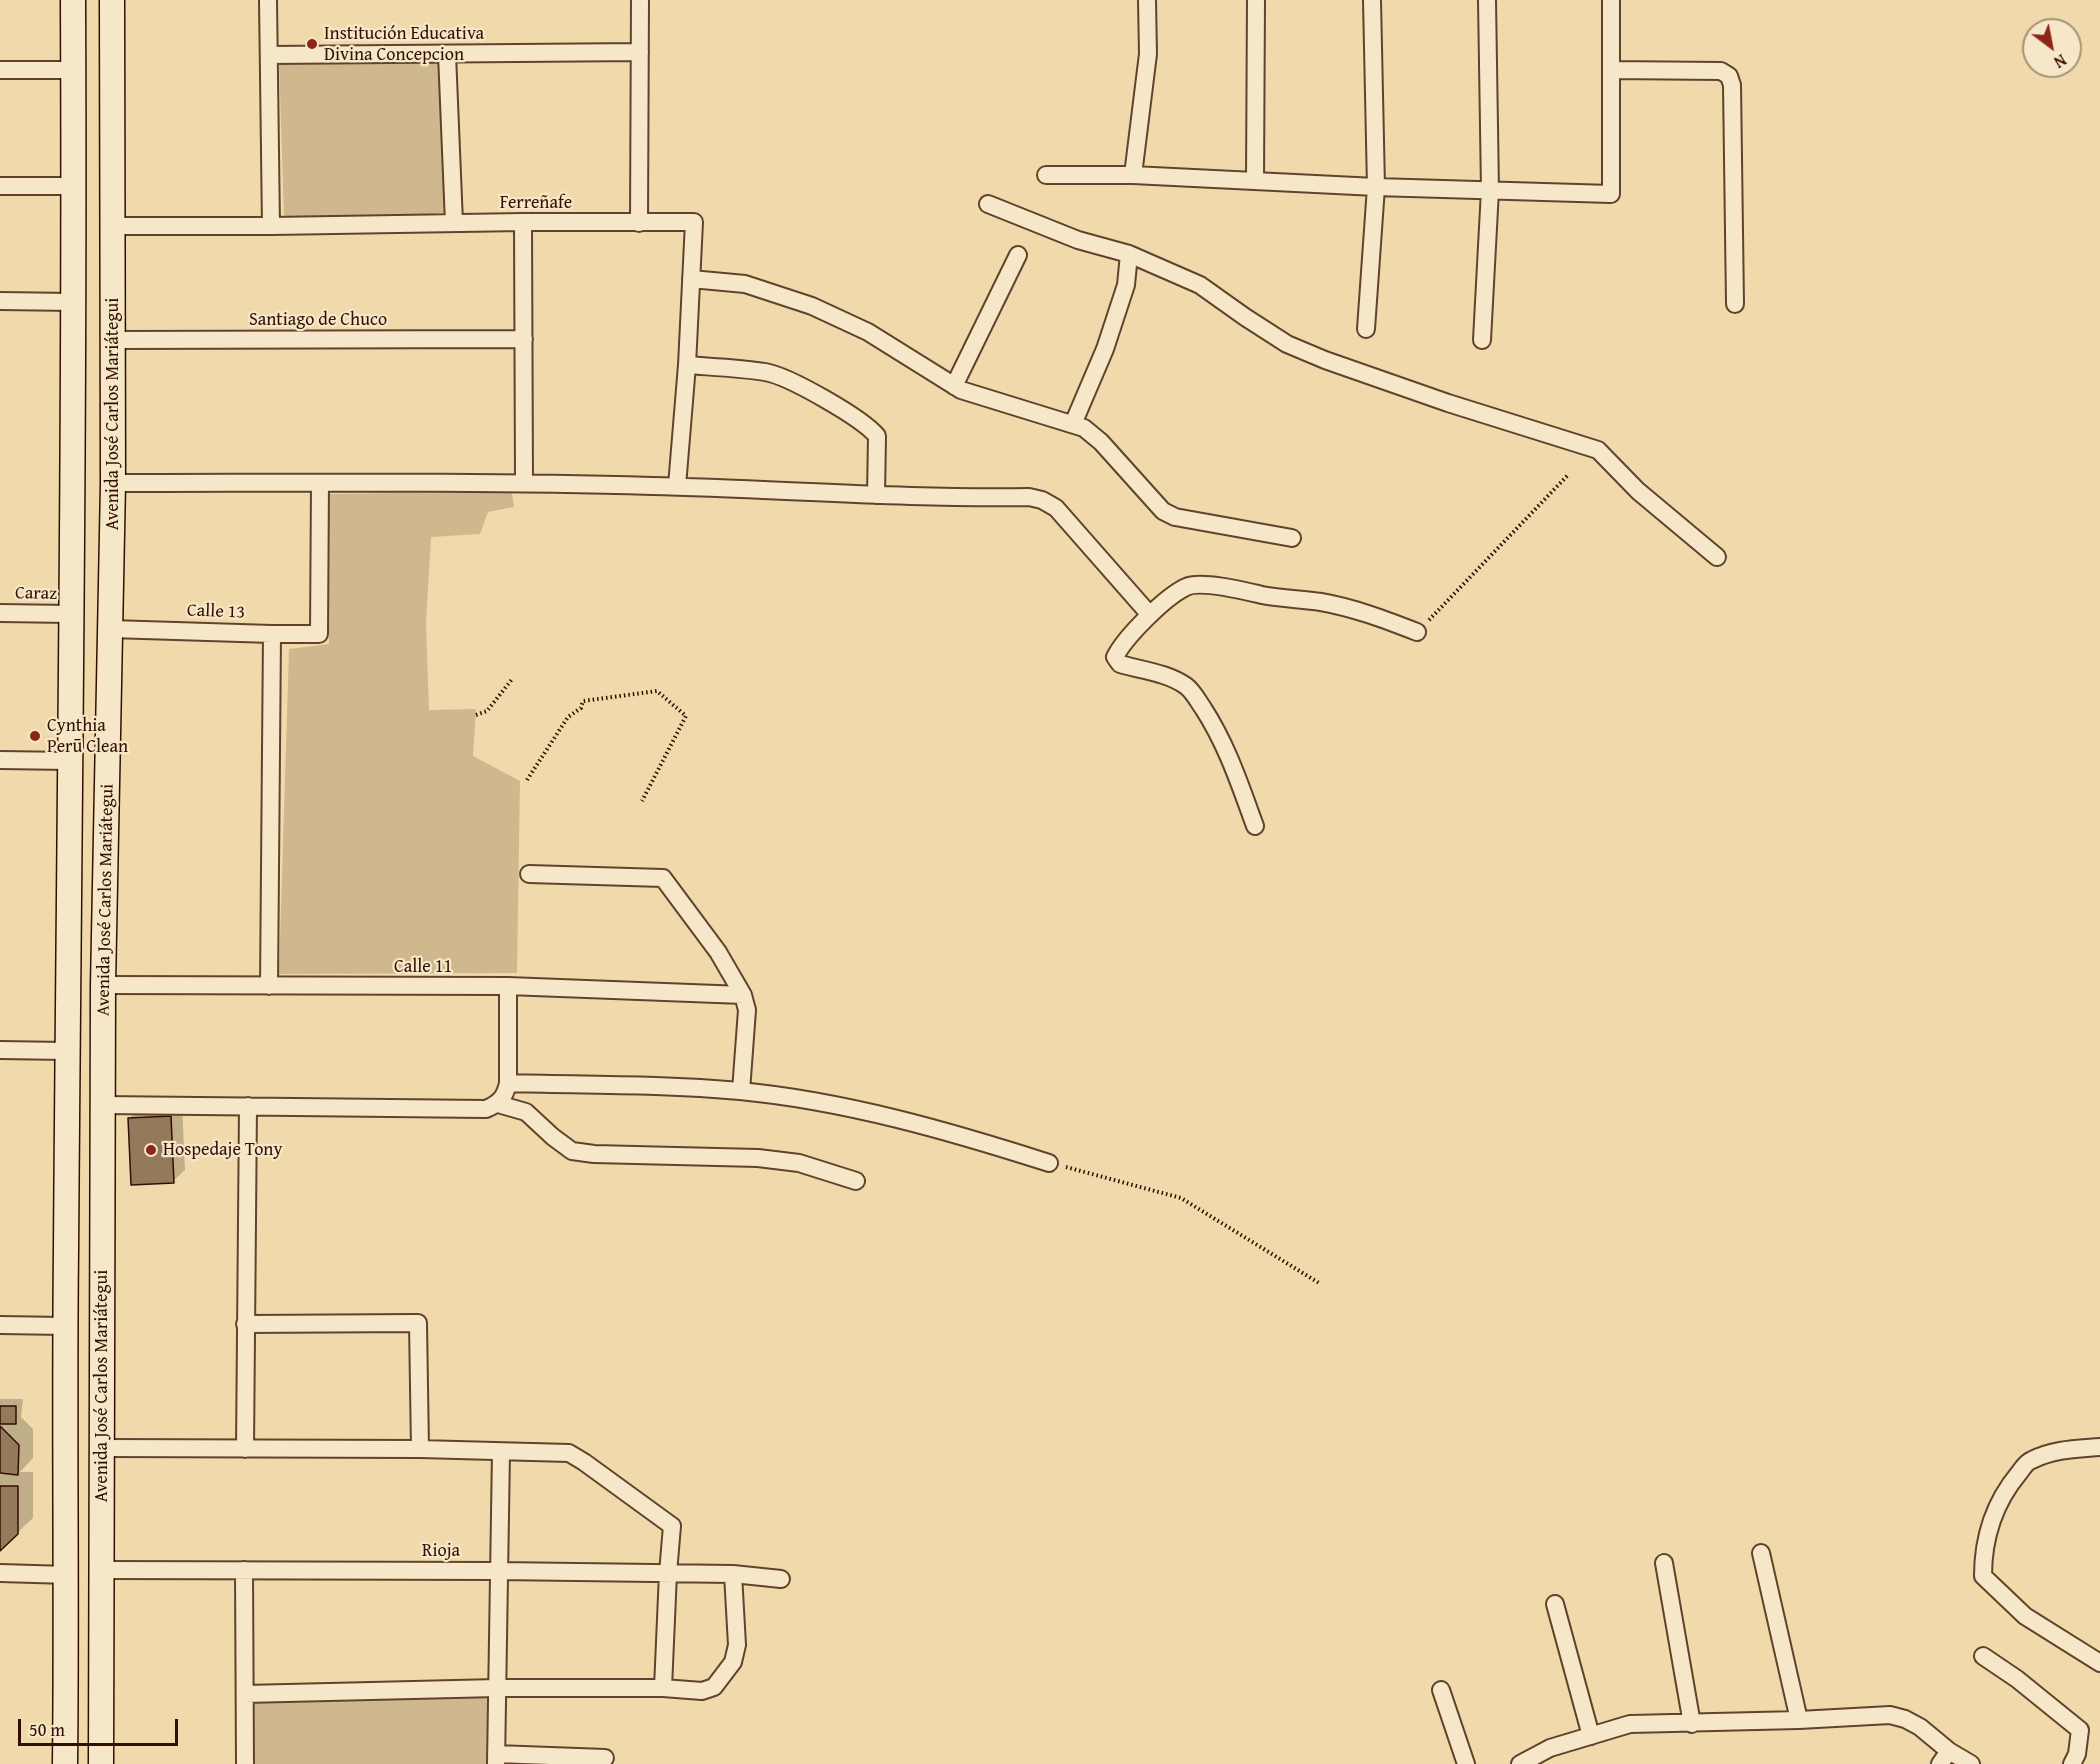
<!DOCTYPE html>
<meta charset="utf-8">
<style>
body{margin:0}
#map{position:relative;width:2100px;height:1764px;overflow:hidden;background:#f0daab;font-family:"Gentium Book Plus",serif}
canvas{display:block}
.north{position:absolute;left:2022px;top:18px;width:60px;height:60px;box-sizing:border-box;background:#f5e7c8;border:2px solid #a79179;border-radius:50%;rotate:148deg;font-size:16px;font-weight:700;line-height:24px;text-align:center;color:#311003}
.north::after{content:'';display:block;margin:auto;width:21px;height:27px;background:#8f2418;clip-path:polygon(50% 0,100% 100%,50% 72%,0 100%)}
.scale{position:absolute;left:18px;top:1719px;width:160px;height:27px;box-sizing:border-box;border:3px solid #311003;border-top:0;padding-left:8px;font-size:18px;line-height:21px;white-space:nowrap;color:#311003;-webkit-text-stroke:4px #f5e7c8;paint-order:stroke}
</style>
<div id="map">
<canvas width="2100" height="1764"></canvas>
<div class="north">N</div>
<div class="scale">50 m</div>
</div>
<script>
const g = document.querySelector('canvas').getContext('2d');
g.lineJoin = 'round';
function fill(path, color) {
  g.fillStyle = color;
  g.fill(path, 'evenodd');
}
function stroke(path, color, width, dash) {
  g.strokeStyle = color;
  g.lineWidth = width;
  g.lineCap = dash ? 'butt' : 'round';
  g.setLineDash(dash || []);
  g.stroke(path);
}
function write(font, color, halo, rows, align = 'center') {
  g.font = font + ' "Gentium Book Plus",serif';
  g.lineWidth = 4.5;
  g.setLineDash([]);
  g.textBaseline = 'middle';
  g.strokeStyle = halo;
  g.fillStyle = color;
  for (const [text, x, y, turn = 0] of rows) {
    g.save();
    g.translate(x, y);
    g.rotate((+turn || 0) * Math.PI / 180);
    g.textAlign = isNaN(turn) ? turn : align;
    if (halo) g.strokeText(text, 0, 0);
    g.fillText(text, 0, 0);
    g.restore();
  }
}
fill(new Path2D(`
 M446 60 450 215 284 217 279 62Z
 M465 492 512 493 514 507 488 512 480 534 431 537 426 624 429 710 476 709 473 756 520 781 517 973 279 974 289 649 329 644 328 494Z
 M491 1694 489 1764H252L253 1701Z`), '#d0b88e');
fill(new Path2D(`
 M182 1105 185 1170 173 1181 130 1118 141 1107Z
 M0 1399H23L21 1417 33 1429V1458L20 1472H33V1518L0 1549V1475L3 1472H0Z`), '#0003');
const building = new Path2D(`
 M171 1116 174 1183 131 1185 128 1118Z
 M0 1406H16V1424H0Z
 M0 1426 19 1445 18 1475 0 1473Z
 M0 1486H18V1534L0 1551Z`);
fill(building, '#94795a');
stroke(building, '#311003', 1.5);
const minor = new Path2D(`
 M268 0 271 226
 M447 54 454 223
 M269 55 640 52
 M0 70H73
 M1611 70 1721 71 1729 76 1732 85 1735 304
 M1046 175H1133L1376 187 1611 194V0
 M1133 175 1148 54 1147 0
 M1255 181 1256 0
 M0 186H73
 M988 204 1078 240 1129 254 1200 285 1245 317 1287 344 1325 360 1448 403 1598 450 1638 491 1717 557
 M523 222 524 482
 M639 223 640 0
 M114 226H271L523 222H694L687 365 677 486
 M691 279 745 284 812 306 868 332 961 390 1084 428 1101 442 1163 511 1175 517 1292 538
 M0 301 73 302
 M1366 329 1376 187 1372 0
 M113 340 524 339
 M1482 340 1490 190 1487 0
 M687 365C713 367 740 368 765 372 789 376 862 418 877 436L876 495
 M954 386 1018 255
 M1073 424 1105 349 1126 285 1129 254
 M113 483C293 483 472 481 652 486 778 489 904 499 1029 497L1042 500 1056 508 1150 615
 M0 613 71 614
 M111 629 272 634H319L320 483
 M0 760 70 761
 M1255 826C1240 785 1227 745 1203 708 1198 701 1193 691 1186 686 1168 673 1141 670 1120 664L1115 657C1125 637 1165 597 1186 587 1201 580 1245 591 1262 595 1282 599 1302 599 1321 602 1355 608 1386 620 1417 632
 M529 874 663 878 718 952 743 995 747 1010 741 1091
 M103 985 508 986 743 995
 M269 986 272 634
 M0 1050 67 1051
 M508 1083C585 1085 663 1084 740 1091 845 1101 949 1131 1049 1163
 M498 1104 526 1112 553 1137 572 1151 594 1154 758 1158 799 1163 856 1181
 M103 1105 486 1109C500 1103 505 1097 508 1083V986
 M245 1324 418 1323 420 1449
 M0 1325 65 1326
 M2100 1447C2076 1449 2054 1449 2032 1460 2026 1462 2023 1468 2019 1473 1994 1503 1983 1538 1983 1576L2025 1616 2100 1663
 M101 1448 420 1449 569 1453 584 1462 672 1526 668 1573 663 1688
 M245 1449 248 1106
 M1761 1553 1799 1720
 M1664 1563 1692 1724
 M101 1570 498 1571 733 1574 781 1579
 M244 1570 245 1764
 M0 1573 68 1575
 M1555 1604 1591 1736
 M1983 1656 2017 1679 2080 1730 2077 1754 2072 1764
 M1441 1690 1466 1764
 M245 1694 497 1688H663L702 1691 714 1687 733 1662 737 1645 733 1574
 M496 1754 605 1758
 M496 1764 501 1452
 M1520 1764 1550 1748 1630 1724 1799 1720 1890 1715 1905 1719 1920 1727 1949 1751 1971 1764
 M1940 1764 1949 1751`);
const secondary = new Path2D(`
 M65 1764C67 1593 64 1421 66 1250 69 833 75 417 73 0
 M101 1764 103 985 113 483 112 0`);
stroke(minor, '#61422d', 20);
stroke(secondary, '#311003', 27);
stroke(new Path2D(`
 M1429 620 1568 475
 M476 715 487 711 513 678
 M527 780 568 717 581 708 583 701 657 691 686 716 642 801
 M1066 1167 1181 1198 1319 1283`), '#311003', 4, [1.5, 3]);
stroke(minor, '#f5e7c8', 16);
stroke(secondary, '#f5e7c8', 24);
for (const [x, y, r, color] of [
 [312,44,6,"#8f2418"],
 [35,736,6,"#8f2418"],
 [151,1150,6,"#8f2418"]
]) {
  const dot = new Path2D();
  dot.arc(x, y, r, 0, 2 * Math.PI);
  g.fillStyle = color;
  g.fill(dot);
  stroke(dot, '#f5e7c8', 2);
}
write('18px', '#311003', '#f5e7c8', [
 ["Institución Educativa",324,34],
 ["Divina Concepcion",324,55],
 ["Cynthia",47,726],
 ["Perū Clean",47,747],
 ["Hospedaje Tony",163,1150]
], 'left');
write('18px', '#311003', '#f5e7c8', [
 ["Ferreñafe",536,203],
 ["Santiago de Chuco",318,320],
 ["Avenida José Carlos Mariátegui",113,414,-90],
 ["Caraz",36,594,1],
 ["Calle 13",216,612,2],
 ["Avenida José Carlos Mariátegui",106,900,-89],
 ["Calle 11",423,967],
 ["Avenida José Carlos Mariátegui",102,1386,-90],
 ["Rioja",441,1551]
]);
</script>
